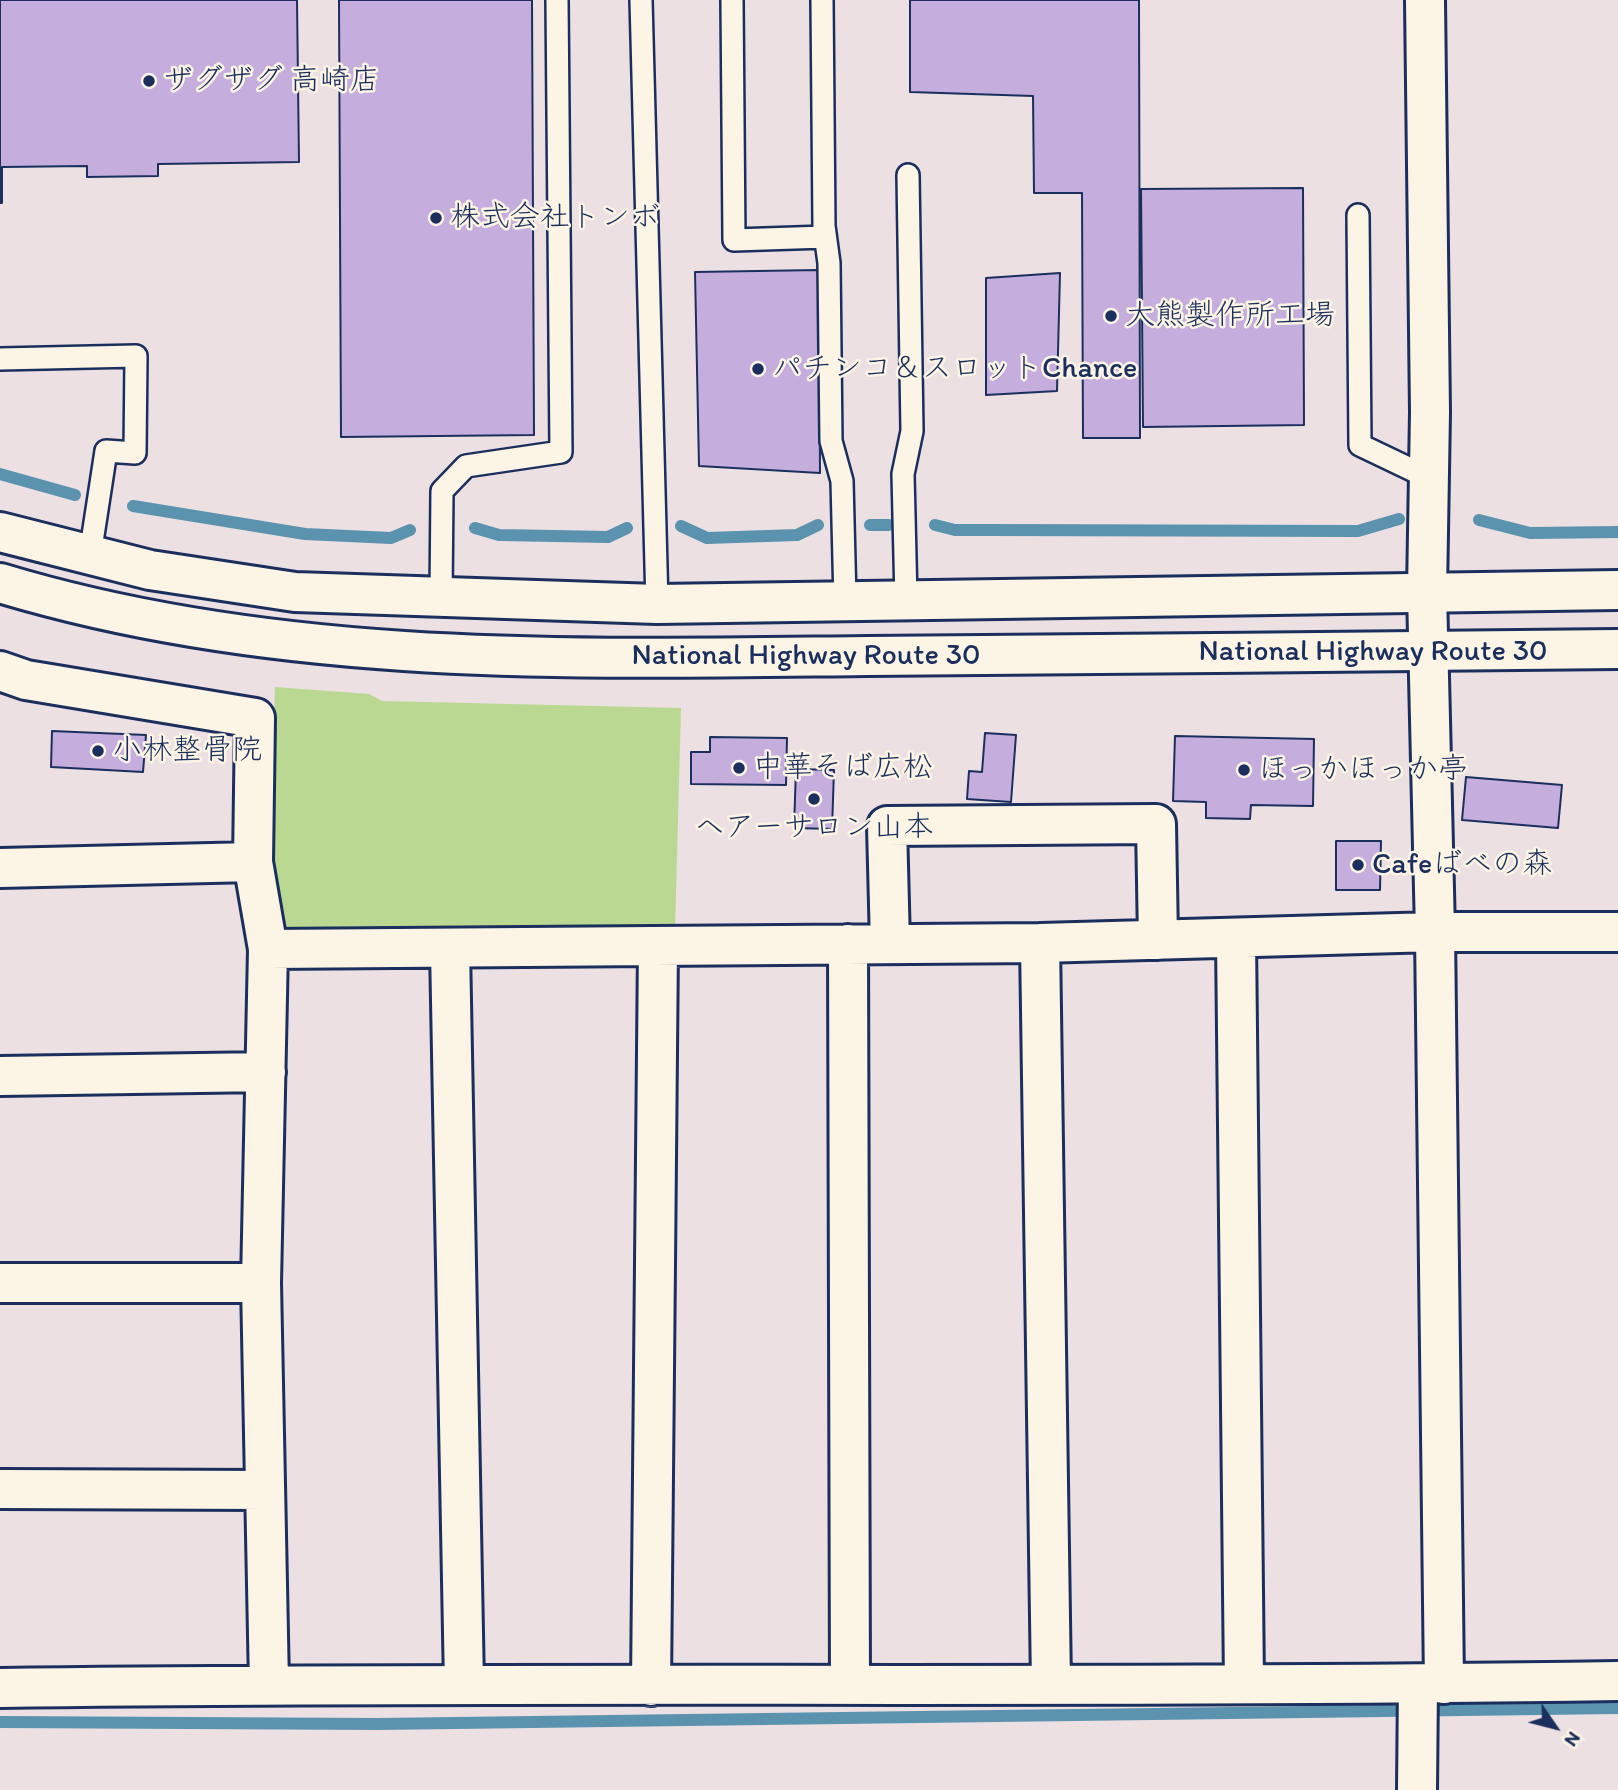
<!DOCTYPE html>
<meta charset="utf-8">
<style>
body{margin:0}
#map{position:relative;width:1618px;height:1790px;overflow:hidden;background:#ece0e3;font-family:Itim,sans-serif}
canvas{display:block}
.north{position:absolute;left:1520px;top:1692px;width:70px;height:70px;-webkit-text-stroke:5px #fcf5e5;paint-order:stroke;rotate:125deg;font-size:19px;font-weight:700;line-height:28px;text-align:center;color:#1b2f5e}
.north::after{content:'';display:block;margin:auto;width:24px;height:32px;background:#1b2f5e;clip-path:polygon(50% 0,100% 100%,50% 72%,0 100%)}
</style>
<div id="map">
<canvas width="1618" height="1790"></canvas>
<div class="north">N</div>
</div>
<script>
const g = document.querySelector('canvas').getContext('2d');
g.lineJoin = 'round';
function fill(path, color) {
  g.fillStyle = color;
  g.fill(path, 'evenodd');
}
function stroke(path, color, width, dash) {
  g.strokeStyle = color;
  g.lineWidth = width;
  g.lineCap = dash ? 'butt' : 'round';
  g.setLineDash(dash || []);
  g.stroke(path);
}
function write(font, color, halo, rows, align = 'center') {
  g.font = font + ' Itim,"Klee One",sans-serif';
  g.lineWidth = 5;
  g.setLineDash([]);
  g.textBaseline = 'middle';
  g.strokeStyle = halo;
  g.fillStyle = color;
  for (const [text, x, y, turn = 0] of rows) {
    g.save();
    g.translate(x, y);
    g.rotate((+turn || 0) * Math.PI / 180);
    g.textAlign = isNaN(turn) ? turn : align;
    if (halo) g.strokeText(text, 0, 0);
    g.fillText(text, 0, 0);
    g.restore();
  }
}
fill(new Path2D(`
 M275 687 369 694 382 701 681 708 675 931 285 933 268 901Z`), '#bad891');
stroke(new Path2D(`
 M0 474 75 495
 M133 506 305 534 391 538 410 530
 M1479 520 1530 533 1618 532
 M870 525H889
 M935 525 955 530H988L1358 531 1399 519
 M681 526 707 538 797 535 818 525
 M475 528 499 535 608 537 627 528
 M0 1722 377 1724 1618 1708`), '#5b93ae', 12);
const building = new Path2D(`
 M0 0H297L299 162 158 164V176L87 177V166L2 167V203H0Z
 M339 0H532L534 435 341 437Z
 M910 0H1139L1140 438H1083L1082 193H1034L1033 96 910 92Z
 M1303 188 1304 425 1143 427 1141 189Z
 M819 270 820 473 699 466 695 272Z
 M1060 273 1057 391 986 395V278Z
 M52 731 146 735 143 772 51 767Z
 M985 733 1016 735 1011 802 967 799 969 771 982 772Z
 M1175 736 1314 739 1313 806 1251 805 1250 819 1206 818V802L1173 801Z
 M710 737 787 738 786 785 691 784V752H710Z
 M796 769 834 770 832 829 794 828Z
 M1466 777 1562 785 1558 828 1462 820Z
 M1336 841H1381L1380 890H1336Z`);
fill(building, '#c5aedd');
stroke(building, '#1b2f5e', 2);
const service = new Path2D(`
 M641 0 657 604
 M732 0 734 240 825 237
 M822 0 824 226 829 263 831 441 842 481 845 601
 M1358 215 1360 445 1429 478
 M0 359 136 356 135 453 106 451 90 555
 M441 597 442 491 466 466 561 452 557 0
 M906 600 903 474 912 431 908 175`);
const minor = new Path2D(`
 M1425 0 1430 412 1427 592 1435 932 1444 1684
 M0 671 26 680 255 718 253 862 268 949 261 1283 269 1685
 M0 868 253 862
 M1236 938 1244 1684
 M1040 943 1051 1684
 M848 944 850 1685
 M890 944 887 826 1156 824 1158 940
 M450 948 464 1685
 M268 949 1040 943 1435 932H1618
 M0 1076 266 1072
 M0 1283H261
 M0 1489 265 1490
 M651 1686 658 946
 M0 1688C539 1681 1079 1689 1618 1681
 M1417 1790 1418 1684`);
const trunk = new Path2D(`
 M0 532 150 570 295 592 657 604 1618 590
 M0 583C281 668 577 659 867 656 1117 654 1368 652 1618 649`);
stroke(service, '#1b2f5e', 26);
stroke(minor, '#1b2f5e', 44);
stroke(trunk, '#1b2f5e', 44);
stroke(service, '#fcf5e5', 21);
stroke(minor, '#fcf5e5', 38);
stroke(trunk, '#fcf5e5', 38);
for (const [x, y, r, color] of [
 [149,81,7,"#1b2f5e"],
 [436,218,7,"#1b2f5e"],
 [1111,316,7,"#1b2f5e"],
 [758,369,7,"#1b2f5e"],
 [98,751,7,"#1b2f5e"],
 [739,768,7,"#1b2f5e"],
 [1244,770,7,"#1b2f5e"],
 [814,799,7,"#1b2f5e"],
 [1358,865,7,"#1b2f5e"]
]) {
  const dot = new Path2D();
  dot.arc(x, y, r, 0, 2 * Math.PI);
  g.fillStyle = color;
  g.fill(dot);
  stroke(dot, '#fcf5e5', 2.5);
}
write('30px', '#1b2f5e', '#fcf5e5', [
 ["ザグザグ 高崎店",163,81],
 ["株式会社トンボ",450,218],
 ["大熊製作所工場",1125,316],
 ["パチンコ＆スロットChance",772,369],
 ["小林整骨院",112,751],
 ["中華そば広松",753,768],
 ["ほっかほっか亭",1258,770],
 ["ヘアーサロン山本",814,828,"center"],
 ["Cafeばべの森",1372,865]
], 'left');
write('30px', '#1b2f5e', '#fcf5e5', [
 ["National Highway Route 30",1373,652],
 ["National Highway Route 30",806,656]
]);
</script>
